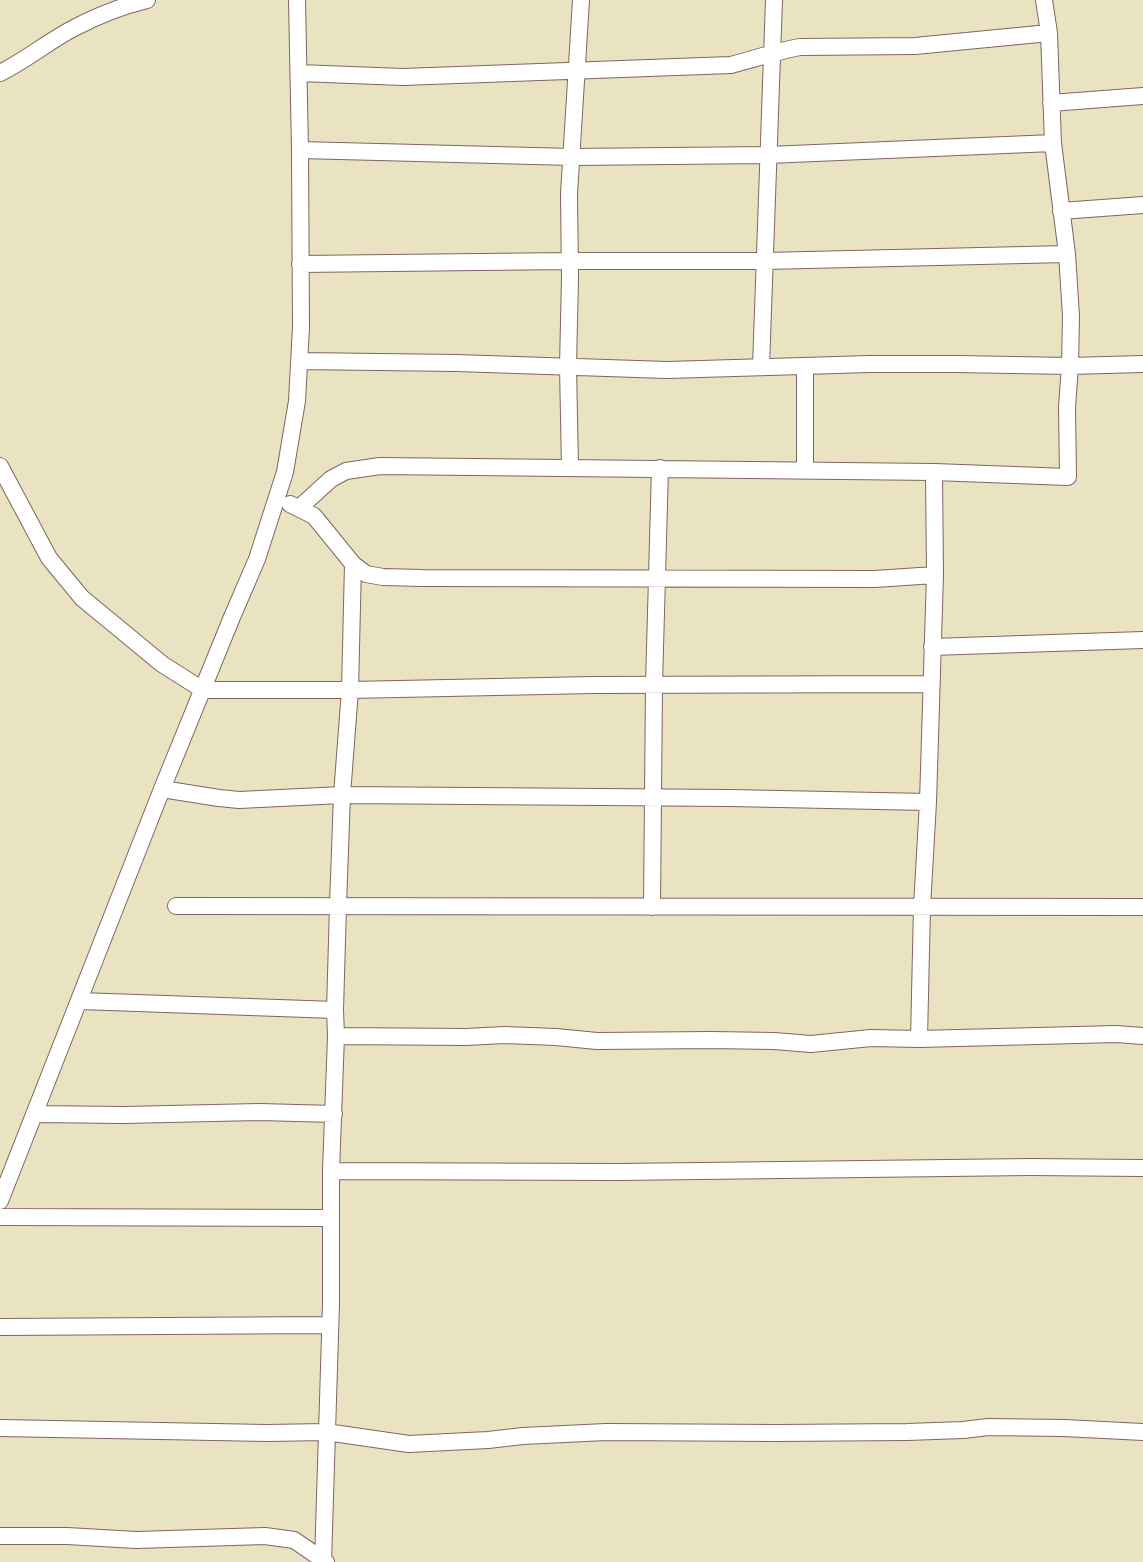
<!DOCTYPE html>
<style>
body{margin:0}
canvas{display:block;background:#e9e3c2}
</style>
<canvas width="1143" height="1562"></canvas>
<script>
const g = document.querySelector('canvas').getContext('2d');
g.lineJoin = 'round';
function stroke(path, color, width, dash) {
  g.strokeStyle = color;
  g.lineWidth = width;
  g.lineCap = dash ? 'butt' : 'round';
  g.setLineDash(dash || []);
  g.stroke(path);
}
const minor = new Path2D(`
 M0 73C26 60 49 41 74 28 97 16 122 6 147 0
 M299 73 403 77 731 65C754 59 777 51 800 47L915 46 1049 33
 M1051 103 1143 96
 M300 150 572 157 768 155 1053 143
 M1061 211 1143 205
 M300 264 570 261H764L1067 254
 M300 361 456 363 667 370 870 364H956L1070 366 1143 364
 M761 367 774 0
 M0 466 49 558 82 598 162 664 203 690H350L593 685 931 684
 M570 468 568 366 570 278 569 194 581 0
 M805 470V367
 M290 504 314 516 353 564 366 574 383 577 422 578 875 579 935 575
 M299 508 331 479 346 471 380 466 934 472 1068 477 1067 407 1070 366 1071 316 1067 254 1053 143 1049 33 1044 0
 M932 647 1143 640
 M162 789 219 798 239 800 342 795 729 798 928 802
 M176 906 1143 907
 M652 907 654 685 660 468
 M80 1001 335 1010
 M336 1036 466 1037 504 1035 556 1037 597 1041 712 1040 774 1041 811 1044 871 1038 919 1039 1116 1034 1143 1036
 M919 1039 922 907 928 802 935 575 934 472
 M34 1114 123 1115 259 1112 334 1114
 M331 1171 618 1172 1030 1167 1143 1168
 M0 1201 162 789 232 617 257 559 285 472 297 401 301 327 300 150 297 0
 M0 1217 330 1218
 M0 1327 330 1325
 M0 1428 267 1433 326 1432 409 1444 488 1440 523 1436 606 1432 776 1433 907 1432 963 1430 988 1427 1064 1428 1143 1432
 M0 1536H67L136 1540 265 1536 294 1540 326 1562
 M323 1562 331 1303V1171L336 1036 335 1010 338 906 342 795 350 690 353 564`);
stroke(minor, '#826460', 18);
stroke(minor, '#fff', 16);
</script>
